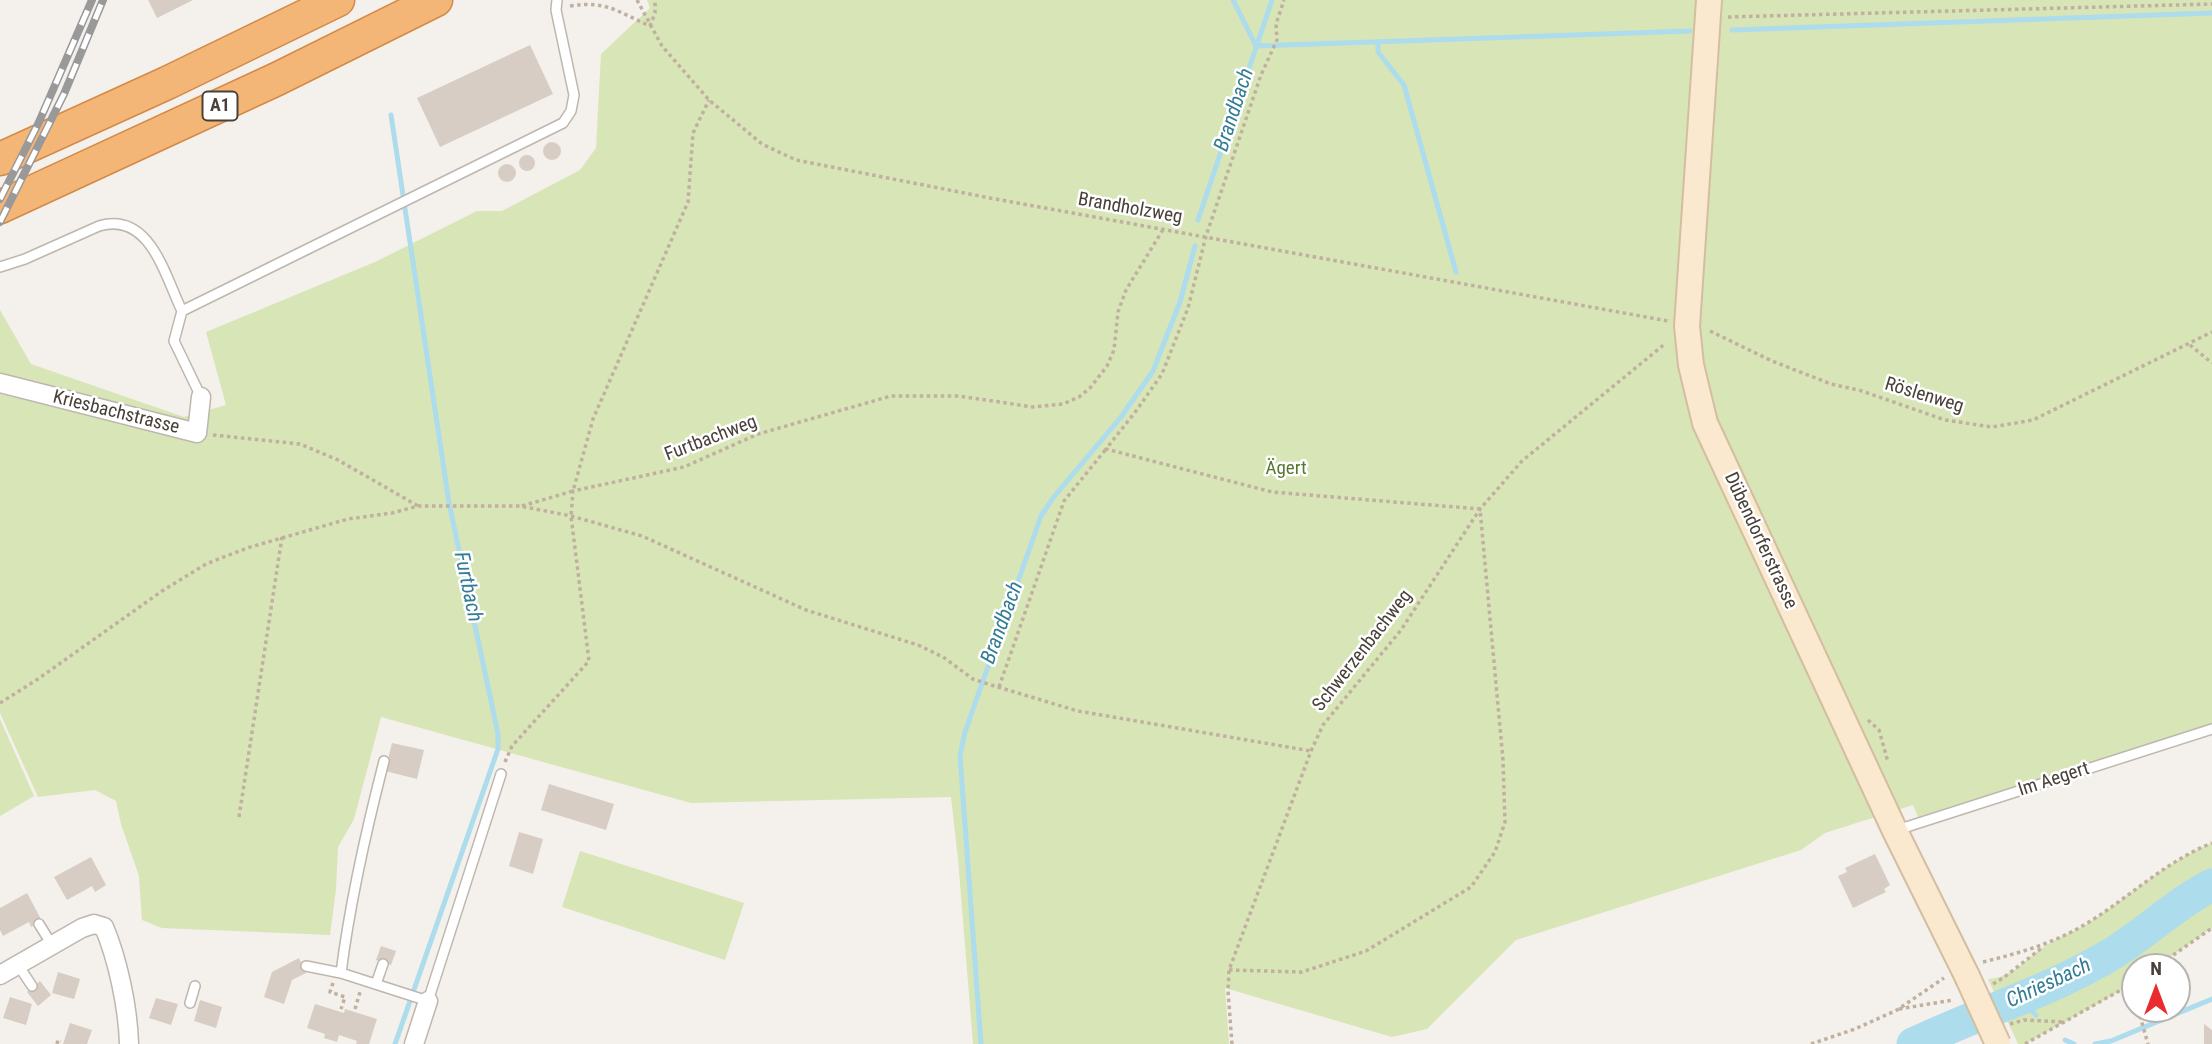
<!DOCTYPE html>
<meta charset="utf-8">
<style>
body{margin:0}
#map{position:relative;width:2212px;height:1044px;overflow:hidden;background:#f4f0eb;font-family:"Roboto Condensed",sans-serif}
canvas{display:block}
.north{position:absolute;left:2121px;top:953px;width:70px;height:70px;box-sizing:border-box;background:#fff;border:2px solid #b6b3b0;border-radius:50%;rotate:0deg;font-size:19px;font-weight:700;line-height:28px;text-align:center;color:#484039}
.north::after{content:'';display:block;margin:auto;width:24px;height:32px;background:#eb2c2e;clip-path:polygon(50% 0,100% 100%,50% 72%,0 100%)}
</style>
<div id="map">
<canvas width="2212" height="1044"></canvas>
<div class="north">N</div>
</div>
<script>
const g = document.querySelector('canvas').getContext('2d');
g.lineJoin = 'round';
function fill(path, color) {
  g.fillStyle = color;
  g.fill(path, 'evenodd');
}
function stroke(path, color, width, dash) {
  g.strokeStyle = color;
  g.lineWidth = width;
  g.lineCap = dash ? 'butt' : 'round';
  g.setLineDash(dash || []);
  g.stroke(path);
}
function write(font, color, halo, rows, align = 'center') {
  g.font = font + ' "Roboto Condensed",sans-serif';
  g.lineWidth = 5;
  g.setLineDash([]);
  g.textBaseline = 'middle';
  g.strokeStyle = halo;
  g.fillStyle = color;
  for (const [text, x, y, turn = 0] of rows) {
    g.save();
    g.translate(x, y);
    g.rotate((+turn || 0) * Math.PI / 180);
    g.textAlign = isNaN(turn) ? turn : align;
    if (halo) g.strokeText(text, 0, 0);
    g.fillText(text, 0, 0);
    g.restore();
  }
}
fill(new Path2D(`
 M647 0H2212V724L1918 817 1913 805 1825 833 1801 850 1516 940 1427 1029 1392 1037 1225 988 1229 1044H973L958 859 951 797 691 803 381 717 354 819 338 847 336 889 330 935 162 928 142 920 139 876 121 824 116 801 95 790 38 797 0 713V310L31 364 184 417 226 405 206 332 375 262 477 211H502L580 170 596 148 601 54 650 8Z
 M0 719 34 796 0 816Z
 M2212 843V928L2156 967H2135V982L2133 984 2025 1044H2018L1988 979C2014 978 2026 957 2047 945 2059 937 2073 932 2085 925 2128 898 2165 862 2212 843Z
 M580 851 744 903 725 960 562 907Z`), '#d8e5b7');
stroke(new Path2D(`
 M1233 0 1256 46 1690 31
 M1732 30 2212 13
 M1378 42V52L1404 85 1456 272
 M391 115 449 503 498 734V749L395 1044
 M1198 220 1272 0
 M2020 999 2036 1015
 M2065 1040 2074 1044
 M981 1044 960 756 965 732 1041 516 1053 498 1121 417 1153 371 1180 302 1195 246
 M2095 1044 2111 1041 2212 999`), '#addcec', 5);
stroke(new Path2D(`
 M1913 1044C1978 1013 2048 992 2110 955 2145 934 2175 904 2212 885`), '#addcec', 33);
fill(new Path2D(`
 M148 0H193L157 18Z
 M530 45 553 94 440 147 417 98Z
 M543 151a9 9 0 1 1 18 0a9 9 0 1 1-18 0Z
 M519 163a8 8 0 1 1 16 0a8 8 0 1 1-16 0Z
 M498 173a9 9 0 1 1 18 0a9 9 0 1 1-18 0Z
 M392 743 424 750 417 779 385 771Z
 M549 784 614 804 606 830 541 810Z
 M519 832 543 839 533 874 509 866Z
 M1875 854 1890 885 1884 889 1886 892 1853 908 1838 876 1847 872 1845 868Z
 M91 857 106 885 95 892 92 886 67 900 54 877Z
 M27 893 42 921 31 927 29 922 3 936 0 930V908Z
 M381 946 396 951 391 965 376 960Z
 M299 958 306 973 292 980 284 1004 264 997 272 972Z
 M58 972 80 979 74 999 52 993Z
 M40 981 51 995 38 1006 27 992Z
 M10 997 32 1004 26 1025 3 1018Z
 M156 998 178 1004 171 1025 149 1018Z
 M200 1000 222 1007 216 1028 194 1021Z
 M315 1004 344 1013 345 1009 377 1019 369 1044H356L357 1041 339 1035 337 1042 324 1038 325 1034 307 1028Z
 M70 1023 92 1030 87 1044H63Z
 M2204 1024 2212 1030V1044H2204Z`), '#d8cdc4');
const lane = new Path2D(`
 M0 267 25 259 99 226C150 211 165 276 182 311L563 123 571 111 574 95 556 10 557 0
 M182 311 174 341 201 397
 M1897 830 2212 729
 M39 924 52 945
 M18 965 32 986
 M306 966 341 973 428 1001 501 774
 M341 973C350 901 366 831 384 761
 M376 984 383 964
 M190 1003 195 986`);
const street = new Path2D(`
 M0 383 197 433 201 397
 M0 975 82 928 94 924 104 927C118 960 128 1008 129 1044
 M414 1044 428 1001`);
const secondary = new Path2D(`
 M1709 0 1687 326 1691 365 1705 423 1895 831 1967 976`);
const highway = new Path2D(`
 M0 159 167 83 338 0
 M0 207 277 79 436 0`);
stroke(lane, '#bfb6ae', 12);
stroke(street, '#bfb6ae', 21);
stroke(secondary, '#d4bea0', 28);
stroke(highway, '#d38947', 35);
stroke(new Path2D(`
 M637 0 662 46 709 100 762 144 796 160 990 198 1668 321
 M570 6C606 0 618 12 650 26L655 13V0
 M1728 17 2212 4
 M1710 331 1772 361 1831 384 1862 391 1945 420 1992 427 2033 420 2212 332
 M2190 345 2212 363
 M213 435 300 444 338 460 418 506
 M522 506 573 491 593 419 688 202 693 133 709 100
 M999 687 1064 501 1106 449
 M0 703 38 679 162 591 206 564 247 548 348 519 392 513 418 506H520L571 516 642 536 806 610 918 645 943 657 973 679 991 685 1078 711 1311 751
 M1868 720 1879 730 1888 762
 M505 762 512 746 589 661 571 516 573 491 684 467 758 434 891 396H959L1033 407 1063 404 1079 397 1090 388 1107 366 1114 350 1118 312 1126 290 1164 228
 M239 817 282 537
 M1983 962C2019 953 2052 944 2084 925 2128 899 2164 862 2212 843
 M2156 967 2212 928
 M1229 970 1302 972 1366 951 1471 887 1495 852 1505 822 1503 760 1480 509 1272 492 1106 449 1136 411 1162 374 1188 308 1206 236 1261 75 1277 40 1276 24 1284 0
 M333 983 330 992 345 997 341 1009
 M1993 984 2003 978 2043 947
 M2133 984 2135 995
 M355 1009 360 992
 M1899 1009 1953 1000
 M2138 1009 2148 1044
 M2010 1024 2024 1020 2064 1022
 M57 1044 58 1040 61 1041
 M1232 1044 1228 991 1229 970 1311 751 1323 725 1401 630 1480 509 1522 461 1666 343
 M1811 1044 1855 1029 1897 1010 1944 978
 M2025 1044 2135 982`), '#c0b0a0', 3.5, [3.5, 3.5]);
stroke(lane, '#fff', 9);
stroke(street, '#fff', 18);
stroke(secondary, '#fbe9cf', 24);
stroke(highway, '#f4b677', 32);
const rail = new Path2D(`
 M0 199 39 122 92 0
 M0 222 64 94 103 0`);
stroke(rail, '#999', 8);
stroke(rail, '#fff', 5, [16]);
const secondaryBridge = new Path2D(`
 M1967 976 1998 1044`);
stroke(secondaryBridge, '#d4bea0', 28, []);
stroke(secondaryBridge, '#fbe9cf', 24);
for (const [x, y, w] of [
 [220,106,35]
]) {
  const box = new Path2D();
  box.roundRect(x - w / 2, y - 14.5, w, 29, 5);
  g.fillStyle = '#fff';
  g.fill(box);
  stroke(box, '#484039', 2);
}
write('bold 18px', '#484039', null, [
 ["A1",220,106]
]);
write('19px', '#484039', '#fff', [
 ["Brandholzweg",1130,209,10],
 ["Röslenweg",1924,396,17],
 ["Kriesbachstrasse",116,413,14],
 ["Furtbachweg",711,439,-21],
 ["Dübendorferstrasse",1760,541,65],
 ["Schwerzenbachweg",1363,651,-52],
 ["Im Aegert",2054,780,-18]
]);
write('19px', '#567730', '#fff', [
 ["Ägert",1286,469]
]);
write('italic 21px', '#337c96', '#fff', [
 ["Brandbach",1235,110,-72],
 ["Furtbach",467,587,78],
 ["Brandbach",1003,623,-70],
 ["Chriesbach",2049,984,-25]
]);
</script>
